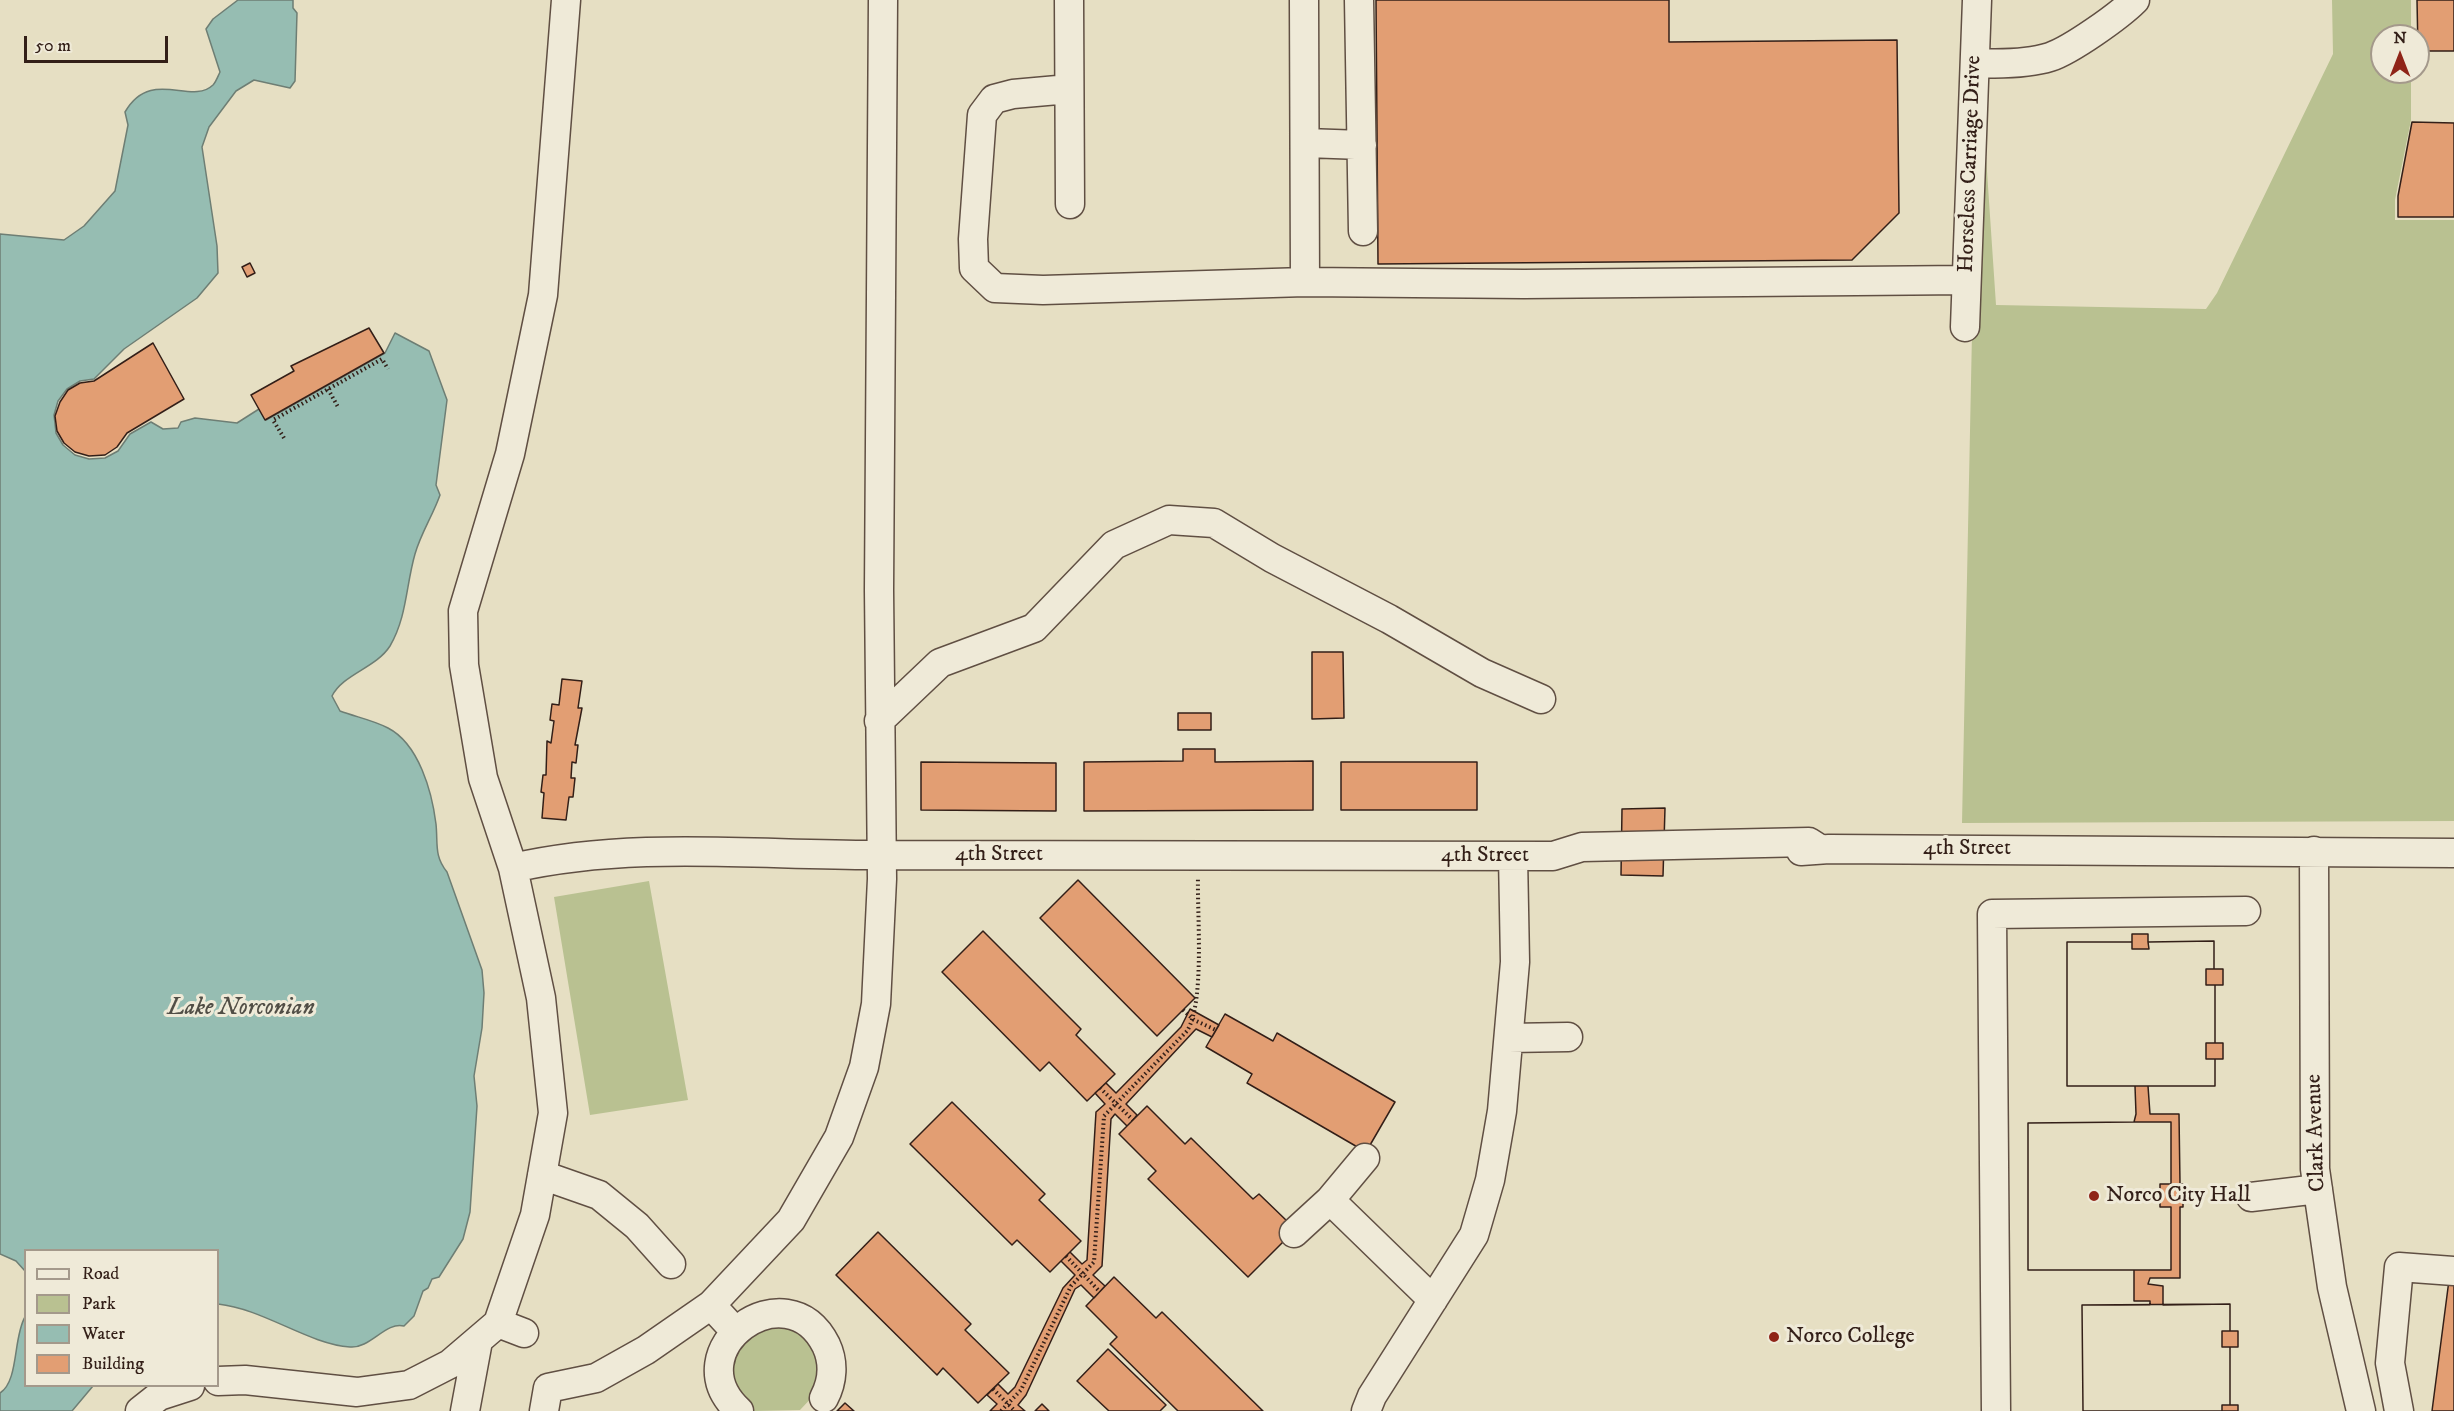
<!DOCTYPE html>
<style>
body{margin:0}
#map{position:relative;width:2454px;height:1411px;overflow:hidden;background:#e6dfc3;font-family:"IM FELL DW Pica",serif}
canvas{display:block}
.legend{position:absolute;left:24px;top:1249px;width:195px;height:138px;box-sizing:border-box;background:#efead8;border:2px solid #a4998b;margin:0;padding:8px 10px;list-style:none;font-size:18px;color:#331f18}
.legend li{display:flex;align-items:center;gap:12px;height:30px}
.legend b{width:30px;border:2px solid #a4998b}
.north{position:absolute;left:2370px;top:24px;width:60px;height:60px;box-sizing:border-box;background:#efead8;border:2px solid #a4998b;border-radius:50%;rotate:0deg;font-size:16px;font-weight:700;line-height:24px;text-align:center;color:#331f18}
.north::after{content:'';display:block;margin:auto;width:21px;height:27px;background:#8f2418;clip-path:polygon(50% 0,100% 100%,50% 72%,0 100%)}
.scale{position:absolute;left:24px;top:36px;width:144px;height:27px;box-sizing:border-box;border:3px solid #331f18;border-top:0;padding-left:8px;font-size:18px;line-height:21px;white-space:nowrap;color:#331f18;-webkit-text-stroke:4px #efead8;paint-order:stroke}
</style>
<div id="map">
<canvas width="2454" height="1411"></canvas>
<ul class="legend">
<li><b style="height:8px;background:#efead8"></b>Road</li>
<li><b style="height:16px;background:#b9c191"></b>Park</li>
<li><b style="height:16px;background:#96bdb2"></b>Water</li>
<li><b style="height:16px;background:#e29e73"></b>Building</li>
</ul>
<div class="north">N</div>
<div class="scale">50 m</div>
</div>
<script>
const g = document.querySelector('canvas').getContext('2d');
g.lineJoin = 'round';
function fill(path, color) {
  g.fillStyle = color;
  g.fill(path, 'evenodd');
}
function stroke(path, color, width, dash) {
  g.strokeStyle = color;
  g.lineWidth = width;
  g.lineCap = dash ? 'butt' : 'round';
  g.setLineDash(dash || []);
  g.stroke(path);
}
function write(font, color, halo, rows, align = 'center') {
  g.font = font + ' "IM FELL DW Pica",serif';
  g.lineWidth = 6;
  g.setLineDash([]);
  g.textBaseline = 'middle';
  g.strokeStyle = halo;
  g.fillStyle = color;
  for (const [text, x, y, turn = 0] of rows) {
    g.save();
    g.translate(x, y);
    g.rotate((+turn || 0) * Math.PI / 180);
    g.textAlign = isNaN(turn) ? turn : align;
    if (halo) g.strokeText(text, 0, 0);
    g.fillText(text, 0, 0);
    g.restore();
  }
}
fill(new Path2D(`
 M2332 0H2411V36H2382V72H2411V120L2395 200V220H2454V821L1962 823 1972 333 1983 112 1996 305 2206 309 2217 293 2333 54Z
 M649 881 688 1100 590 1115 554 897Z
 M761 1326 797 1328 821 1356 817 1392 800 1410 755 1411 744 1403 730 1372 731 1360Z`), '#b9c191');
const water = new Path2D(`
 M238 0H293V8L297 13 295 81 290 88 254 80 236 91 209 127 202 147 217 246 218 273 197 298 124 349 94 379 80 381 67 389 58 401 54 415 56 433 63 445 75 455 89 459 105 458 118 451 130 434 151 422 163 429 178 428 181 422 195 418 237 423 259 409 266 420 385 353 395 333 429 351 447 400 436 485 440 495C433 515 421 533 415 554 406 585 407 617 390 646 376 668 343 674 332 696L340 711C356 717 373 720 388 728 419 744 432 792 436 824 438 844 434 856 447 872L482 970 484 993 482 1028 474 1076 477 1106 470 1212 463 1239 439 1277 432 1279 428 1288 423 1291 414 1316 404 1326C386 1321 370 1349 350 1347 308 1344 264 1309 218 1304V1250H26L25 1271 16 1261 0 1254V234L64 240 84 226 115 191 128 125 125 112C151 67 191 106 213 85 216 82 218 76 220 72L206 29 213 19Z
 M25 1317 26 1386H93L72 1411H0V1393C19 1381 13 1337 25 1317Z`);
fill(water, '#96bdb2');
stroke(water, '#6e7e74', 1.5);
const building = new Path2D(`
 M1376 0H1669V42L1897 40 1899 213 1852 260 1378 264Z
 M2417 0H2454V51H2418Z
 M2412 122 2454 123V217H2398V196Z
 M250 263 255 273 247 277 242 267Z
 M369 328 384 353 265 420 251 395 294 371 291 366Z
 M153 343 184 399 127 433 117 447 105 455 89 456 75 452 64 443 57 431 55 416 60 402 68 390 80 383 94 381Z
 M1312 652H1343L1344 718 1312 719Z
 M562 679 582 681 578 708H582L575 745H578L576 763 572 762 571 778H575L573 797H569L566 820 542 818 544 793 541 792 543 775H546L547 741 551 743 554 721 550 720 552 704 559 705Z
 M1178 713H1211V730H1178Z
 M1183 749H1215V762L1313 761V810L1084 811V762L1183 761Z
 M921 762 1056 763V811L921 810Z
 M1341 762H1477V810H1341Z
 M1665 808 1663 876 1621 875 1622 809Z
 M1078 880 1195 998 1157 1036 1040 918Z
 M983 931 1081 1029 1076 1035 1115 1074 1087 1101 1049 1062 1040 1071 942 972Z
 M2132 934H2148V942L2214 941V969H2223V985H2215V1043H2223V1059H2215V1086H2148L2150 1114H2179L2180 1184H2183V1207H2180V1278H2150L2148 1284 2163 1286V1305L2230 1304V1331H2238V1347H2230V1405H2238V1411H2083L2082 1305H2150V1301H2134V1270H2028V1123L2134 1122 2136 1114 2135 1086H2067V942H2132Z
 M2214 941V969H2206V985H2215V1043H2206V1059H2215V1086H2067V942H2132V949H2149L2148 942Z
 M1190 1009 1219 1025 1212 1037 1196 1029 1126 1104 1137 1115 1133 1120 1127 1126 1115 1114 1111 1119 1102 1266 1093 1275 1105 1286 1094 1298 1081 1285 1075 1289 1026 1395 1018 1405 1025 1411H990L997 1404 987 1395 998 1384 1008 1394 1015 1387 1063 1288 1075 1275 1061 1261 1070 1252 1082 1264 1087 1260 1096 1112 1105 1104 1095 1093 1106 1083 1116 1093 1181 1027Z
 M1225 1014 1273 1041 1277 1033 1395 1102 1366 1152 1247 1083 1252 1074 1206 1047Z
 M952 1102 1045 1194 1039 1200 1081 1241 1050 1272 1017 1240 1012 1245 910 1144Z
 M1147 1106 1185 1144 1191 1138 1253 1199 1259 1194 1287 1221 1281 1227 1290 1235 1248 1277 1148 1179 1156 1171 1119 1134Z
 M2134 1122H2171V1184H2160V1207H2171V1270H2028V1123Z
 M878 1232 971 1324 965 1330 1009 1373 978 1403 943 1368 937 1375 836 1275Z
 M1114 1277 1156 1318 1162 1312 1263 1411H1178L1110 1344 1117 1337 1086 1306Z
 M2449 1280 2454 1281V1411H2432Z
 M2230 1304V1331H2222V1347H2230V1405H2222V1411H2083L2082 1305Z
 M1108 1349 1166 1405 1160 1411H1109L1077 1381Z
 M845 1403 854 1411H837Z
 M1042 1404 1049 1411H1035Z`);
fill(building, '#e29e73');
stroke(building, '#331f18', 1.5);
const minor = new Path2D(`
 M1069 0 1070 204
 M1304 0 1305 282
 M1359 0 1363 231
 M1976 63C2000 64 2028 64 2050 57 2071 50 2119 16 2135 0
 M1069 89 1013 94 994 99 982 115 973 239 974 268 995 288 1043 290 1305 282 1524 284 1966 280
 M1306 143 1362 145
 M1965 327 1977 0
 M879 721 940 663 1034 628 1114 545 1169 520 1214 523 1272 558 1389 619 1482 673 1541 699
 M1801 851 1829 849 2454 853
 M2314 851 2315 1169 2332 1287 2361 1411
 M513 868C631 841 753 855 873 855 1100 855 1326 856 1553 856L1582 847 1809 842 1820 849
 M1509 1038 1568 1037
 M542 1175 599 1195 637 1226 671 1264
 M2251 1197 2318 1189
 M1330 1200 1365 1158
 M1294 1233 1330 1200 1433 1300
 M498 1323 524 1333
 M735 1331 711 1305 791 1220 839 1137 864 1067 876 1004 882 879 879 590 883 0
 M218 1381 245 1380 357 1392 409 1385 450 1364 498 1323 535 1215 553 1113 541 998 513 868 483 778 464 665 463 611 510 454 543 295 566 0
 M140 1411 159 1396 190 1386
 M465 1411 478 1341
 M544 1411 548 1388 596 1378 646 1350 711 1305
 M739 1411C673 1350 787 1267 826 1345 834 1362 833 1381 824 1398
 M1366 1411 1372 1396 1474 1235 1490 1180 1502 1111 1515 962 1513 856
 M1996 1411 1992 914 2246 911
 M2399 1411 2390 1363 2399 1267 2454 1271`);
stroke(minor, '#604f43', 31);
stroke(new Path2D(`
 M328 389 338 407
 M284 438 273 420 382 359 388 369
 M1183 1010 1194 1020 1216 1030
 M1100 1088 1133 1120
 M1066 1256 1100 1292
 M993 1389 1015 1411
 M1001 1411 1021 1390 1071 1286 1094 1262 1104 1116 1187 1031C1205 1002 1197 914 1198 877`), '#331f18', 4, [1.5, 3]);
stroke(minor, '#efead8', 28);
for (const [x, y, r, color] of [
 [2094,1196,6,"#8f2418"],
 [1774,1337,6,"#8f2418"]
]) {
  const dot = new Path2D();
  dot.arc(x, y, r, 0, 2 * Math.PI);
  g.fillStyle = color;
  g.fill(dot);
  stroke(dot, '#efead8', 2);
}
write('22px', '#331f18', '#efead8', [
 ["Horseless Carriage Drive",1971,164,-88],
 ["4th Street",1967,849],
 ["4th Street",999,855],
 ["4th Street",1485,856],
 ["Clark Avenue",2317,1133,-92]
]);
write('22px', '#331f18', '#efead8', [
 ["Norco City Hall",2106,1196],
 ["Norco College",1786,1337]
], 'left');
write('italic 24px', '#514e46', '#efead8', [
 ["Lake Norconian",241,1009]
]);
</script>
